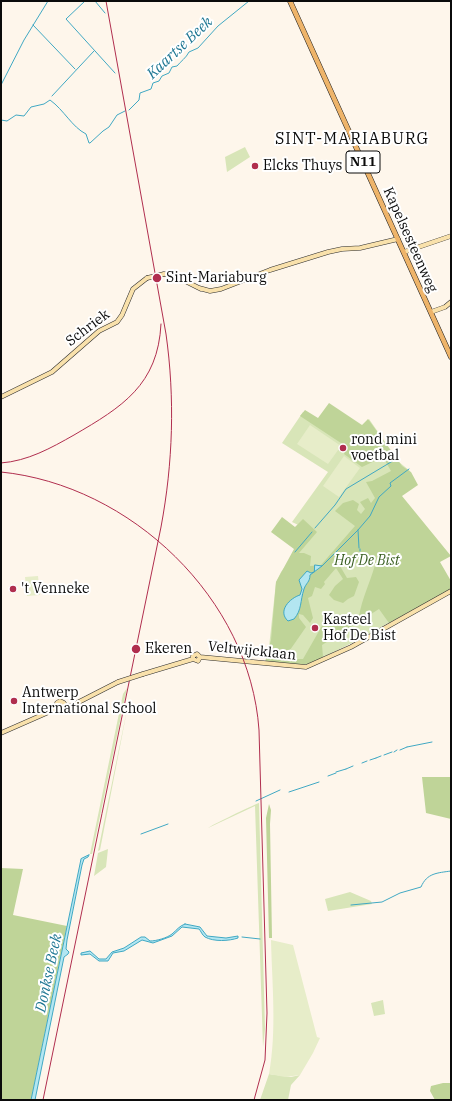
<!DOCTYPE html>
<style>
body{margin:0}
#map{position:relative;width:452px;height:1101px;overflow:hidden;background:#fef6eb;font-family:"IBM Plex Serif",serif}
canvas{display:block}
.frame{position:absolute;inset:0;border:2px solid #0b0b0b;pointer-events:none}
</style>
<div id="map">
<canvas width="452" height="1101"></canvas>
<div class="frame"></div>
</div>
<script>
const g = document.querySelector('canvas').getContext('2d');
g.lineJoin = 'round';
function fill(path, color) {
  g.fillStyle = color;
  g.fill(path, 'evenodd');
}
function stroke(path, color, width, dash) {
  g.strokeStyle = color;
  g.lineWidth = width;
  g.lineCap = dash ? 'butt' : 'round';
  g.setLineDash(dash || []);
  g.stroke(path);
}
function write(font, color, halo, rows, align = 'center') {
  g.font = font + ' "IBM Plex Serif",serif';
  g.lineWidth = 4;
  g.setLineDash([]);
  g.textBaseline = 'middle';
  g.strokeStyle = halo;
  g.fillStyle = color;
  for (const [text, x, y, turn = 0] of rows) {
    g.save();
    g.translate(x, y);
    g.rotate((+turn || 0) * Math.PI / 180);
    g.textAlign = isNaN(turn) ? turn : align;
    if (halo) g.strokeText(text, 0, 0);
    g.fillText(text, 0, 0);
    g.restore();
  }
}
fill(new Path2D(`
 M245 147 250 157 227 172 225 157Z
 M303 412 349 445 369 419 399 462 410 471 392 485 417 607C378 628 342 651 301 666L269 647 276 582 281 572 311 531 292 522 328 472 282 443Z
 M127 688 92 854H90L123 694Z
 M128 705 100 850 98 851Z
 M259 803 265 1029 263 1047 255 806 208 828C210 826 253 805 259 803Z
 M108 849 106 867 94 876 98 853Z
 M350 892 371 901 372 904 328 911 325 899Z
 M383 1000 385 1014 374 1016 371 1003Z
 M269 1074 291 1077 300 1075 291 1085 288 1100H260Z`), '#d8e5b8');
fill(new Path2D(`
 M329 403 362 425 368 419 402 466 411 472 418 485 402 496 451 556 440 562 451 581V589L389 623 379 609 322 645 323 657C303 670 288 664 265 662L271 640 276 582 294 549 271 532 282 517 295 527 303 519 317 532 299 553H304L311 556 310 566 321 565 355 526 335 511 343 503 353 500 359 504 357 510 361 514 365 509 360 502 368 498 371 503 375 498 366 482 372 481 391 471 383 457 362 467 344 454 347 447 300 416 305 410 318 418ZM363 558 375 565C370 583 362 598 359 616L342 618 323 624 303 659H292L290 650 306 627 299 618V614L303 615 310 623 313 618 308 598 312 596 315 587 321 589 325 584 324 582 336 568 343 579 335 586 329 595 334 600 343 603 348 599 354 596 359 582 356 577 347 578 340 566 345 559 353 566Z
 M422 777H451V819L426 813Z
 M269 804 271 810 270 824 272 938H269L266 818Z
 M1 868 23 869 13 915 67 926 31 1100H1Z
 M443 1083H451V1100H435L430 1091 431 1086Z`), '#bfd498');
fill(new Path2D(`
 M310 425 341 446 328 464 297 444Z
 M344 456 360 468 339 497 323 486Z
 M38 576 40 595 27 596 25 577Z
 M271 940 293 945 317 1037 320 1038 313 1053 300 1075 285 1077 269 1074C277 1030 272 984 271 940Z`), '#e7edc9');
const water = new Path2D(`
 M315 565 322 566 310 575C310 582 306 583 304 589 300 601 302 610 294 619L288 621C277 611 290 598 300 595L302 589 299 580 307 571 311 573 314 572Z
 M89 855 88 857 84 859 82 865 67 940 66 949 69 952 68 954 64 957 35 1100H31L80 864 81 859Z
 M185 924 200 927 207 936 226 938 238 936V938C229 941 214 942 205 937 202 935 201 931 199 929L182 927 172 936 153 943 142 940 124 951 113 953 108 961H99L90 954 81 955V953L90 951 99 959H106L112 952 124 948 141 937H145L150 941C156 941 167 938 172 934 177 930 179 926 185 924Z`);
fill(water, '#b3e6f1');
stroke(water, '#40a8c3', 1);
stroke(new Path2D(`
 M85 1 66 19 115 73
 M95 1 105 13
 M33 25 75 69
 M1 85 24 40 48 1
 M52 96 94 51
 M129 110 139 100 140 93 151 89 153 83 159 81 162 76 169 73 172 67 177 66C181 61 186 58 189 52L198 48 218 26 249 1
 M1 120 7 121 16 115 24 116 31 107 44 104 50 100C64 110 72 127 86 134L89 143H90L103 131 109 127 117 115 125 111
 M315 528 335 505 346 489 396 459
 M358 530 359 548
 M360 549V551
 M295 552 312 532
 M322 566 358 530 370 516 379 497 391 486 390 483 409 469
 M407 747 432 742
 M400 750 407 747
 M394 752 397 750
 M384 755 392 752
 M376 758 381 756
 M370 760 376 758
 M362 763 367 761
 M346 769 353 766
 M336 772 346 769
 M328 776 336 773
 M289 792 319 782
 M256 801 280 790
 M141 834 168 824
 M351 905 382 902 400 893 421 887C427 873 437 873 451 871
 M242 937 260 939`), '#40a8c3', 1);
const secondary = new Path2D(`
 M404 252 451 236
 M164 274 175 276 201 289
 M199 288 210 291 221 289 270 270 328 252 342 249 360 248 398 239
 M431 312 445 307 451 302
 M1 397 52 372 99 331 117 322 122 315 133 289 147 278
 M193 659V656L197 654 200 657 306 667 351 647 451 591
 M193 659 198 661 200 657
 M143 674 193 659
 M58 708 57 703 60 701 64 703 65 707
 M1 733 58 708 62 709 65 707 71 706 118 682`);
const primary = new Path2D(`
 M290 1 451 357`);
stroke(secondary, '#2d2d2d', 5);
stroke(primary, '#1c1c1c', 5.5);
stroke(secondary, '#f9e1ab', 4);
stroke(primary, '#eeb46a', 4.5);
stroke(new Path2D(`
 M1 463C28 461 51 448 74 435 122 407 158 385 161 324
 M1 472C131 485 250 599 259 730L267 1013 265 1060 254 1100
 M43 1100 161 527C173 463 175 398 166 334L106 1`), '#b02e4e', 1);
const secondaryBridge = new Path2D(`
 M147 278 164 274
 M118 682 143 674`);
stroke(secondaryBridge, '#2d2d2d', 5, []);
stroke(secondaryBridge, '#f9e1ab', 4);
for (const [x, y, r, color] of [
 [255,166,4,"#b02e4e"],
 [157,278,5,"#b02e4e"],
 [343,448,4,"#b02e4e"],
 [13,589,4,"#b02e4e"],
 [315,628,4,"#b02e4e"],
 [136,649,5,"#b02e4e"],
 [14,701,4,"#b02e4e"]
]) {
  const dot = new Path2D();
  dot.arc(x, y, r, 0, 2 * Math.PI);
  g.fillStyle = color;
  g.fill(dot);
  stroke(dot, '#fff', 1.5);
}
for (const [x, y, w] of [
 [363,162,34]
]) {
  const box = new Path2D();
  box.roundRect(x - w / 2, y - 11, w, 22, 3);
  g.fillStyle = '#fff';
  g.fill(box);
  stroke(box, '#0b0b0b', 1);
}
write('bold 13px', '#0b0b0b', null, [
 ["N11",363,162]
]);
write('14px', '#0b0b0b', '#fff', [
 ["Elcks Thuys",263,166],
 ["Sint-Mariaburg",166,278],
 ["rond mini",351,440],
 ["voetbal",351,456],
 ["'t Venneke",21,589],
 ["Kasteel",323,620],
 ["Hof De Bist",323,636],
 ["Ekeren",145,649],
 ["Antwerp",22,693],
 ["International School",22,709]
], 'left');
write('14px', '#0b0b0b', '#fff', [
 ["Kapelsesteenweg",410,240,66],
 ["Schriek",88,328,-37],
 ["Veltwijcklaan",252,651,6]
]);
write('italic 14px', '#395e21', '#fff', [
 ["Hof De Bist",367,561]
]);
write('italic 15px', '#1f7793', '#fff', [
 ["Kaartse Beek",180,48,-43],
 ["Donkse Beek",49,973,-78]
]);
g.letterSpacing = '1px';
write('16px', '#0b0b0b', '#fff', [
 ["SINT-MARIABURG",352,139]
]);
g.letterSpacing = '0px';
</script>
